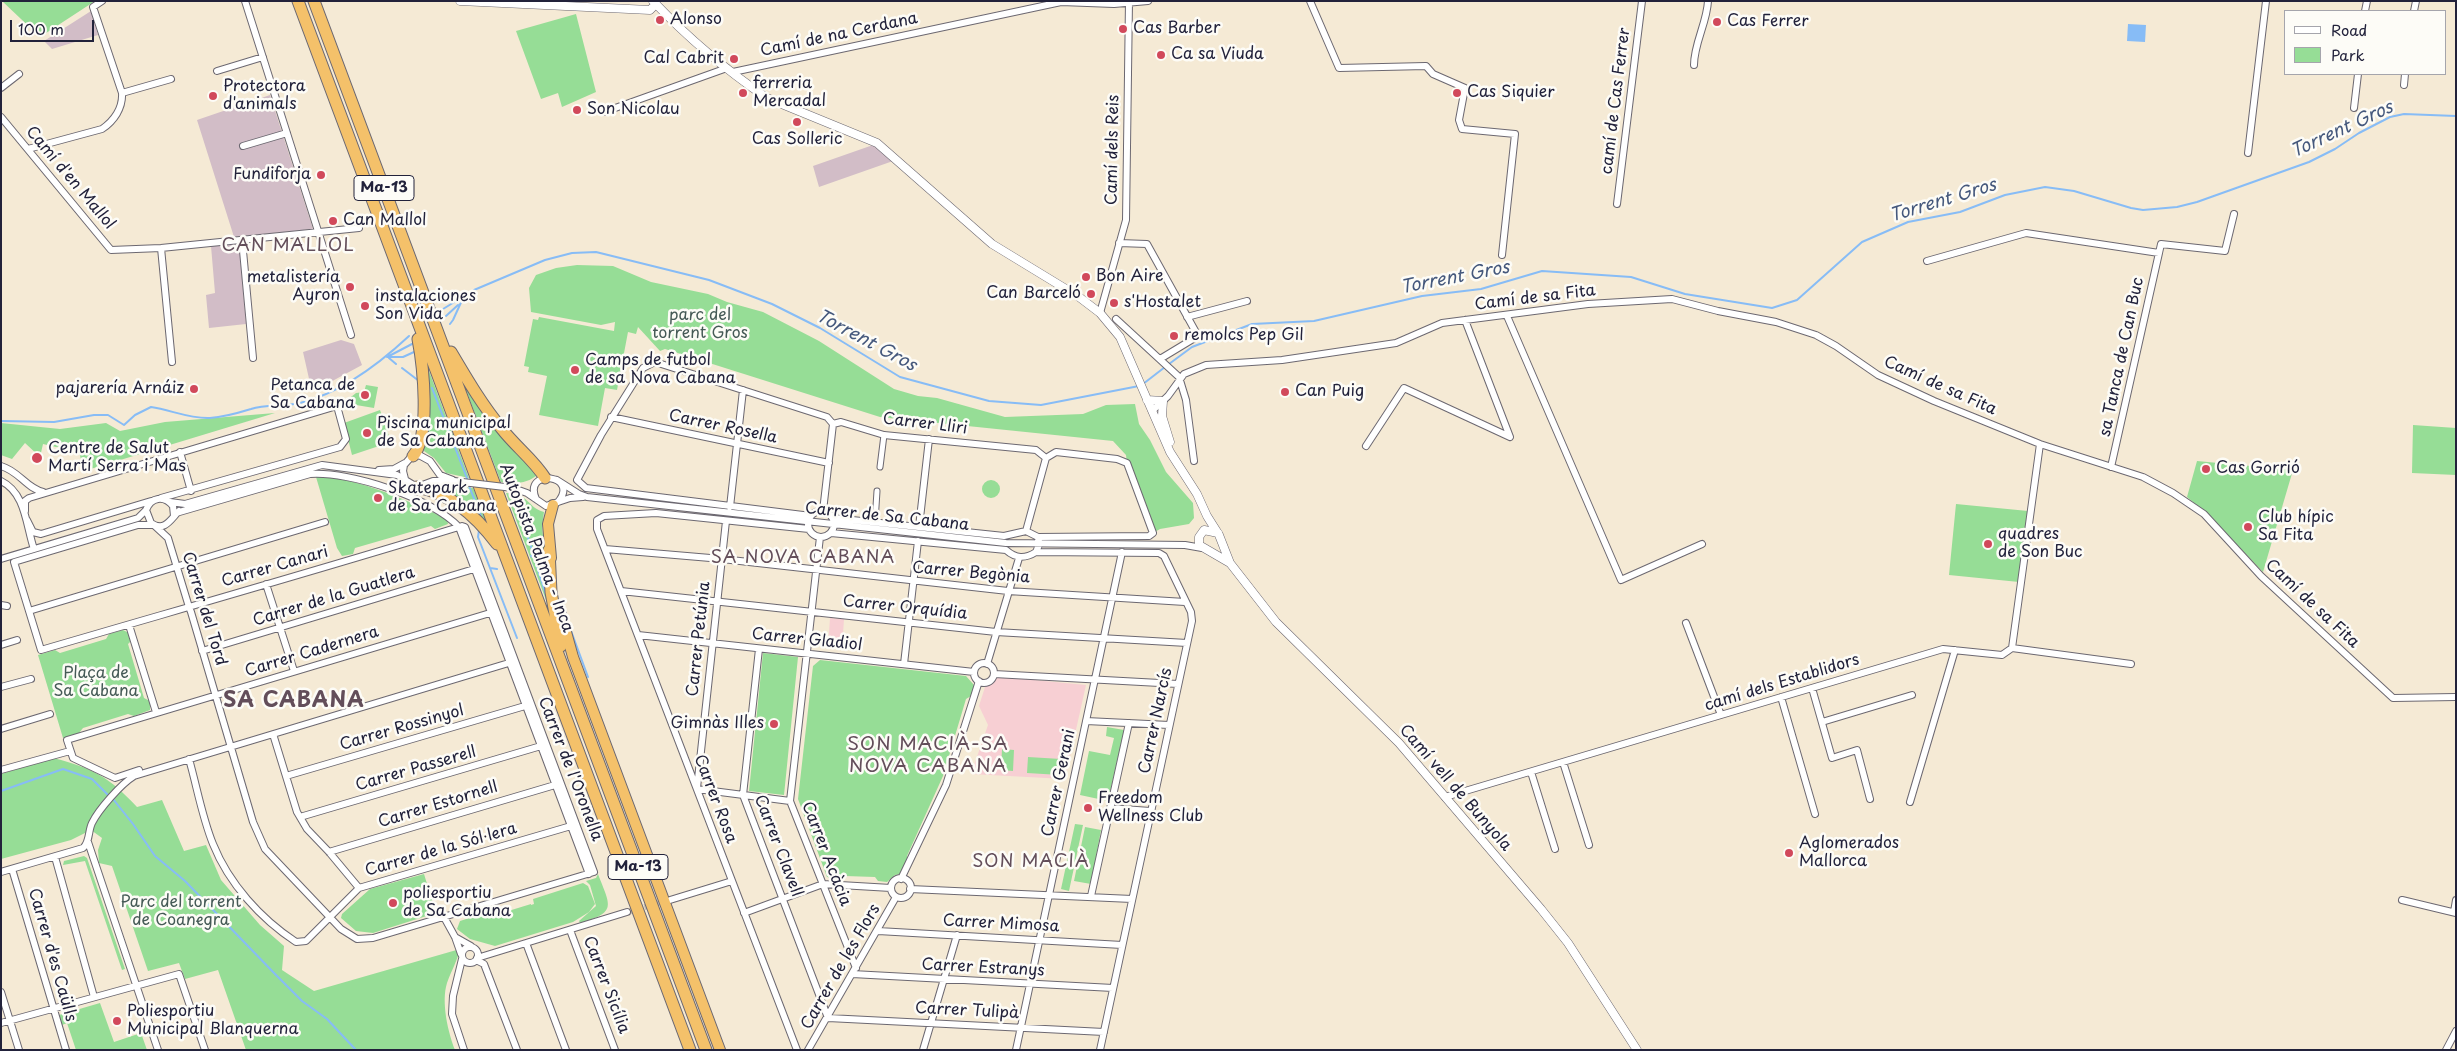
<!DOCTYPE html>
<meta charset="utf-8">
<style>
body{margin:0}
#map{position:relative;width:2457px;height:1051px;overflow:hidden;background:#f5ead5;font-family:"Playpen Sans",sans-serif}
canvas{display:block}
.frame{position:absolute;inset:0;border:2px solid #22223b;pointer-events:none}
.legend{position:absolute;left:2284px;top:10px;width:162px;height:65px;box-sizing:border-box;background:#fdfcf7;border:1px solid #a5a5ac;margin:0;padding:6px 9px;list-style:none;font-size:15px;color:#22223b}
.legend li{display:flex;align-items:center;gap:10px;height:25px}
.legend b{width:25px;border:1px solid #a5a5ac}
.scale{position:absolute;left:10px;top:20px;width:84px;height:22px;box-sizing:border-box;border:2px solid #22223b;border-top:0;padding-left:6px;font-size:15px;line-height:18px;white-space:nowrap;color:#22223b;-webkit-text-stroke:4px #fdfcf7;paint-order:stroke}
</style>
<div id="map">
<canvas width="2457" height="1051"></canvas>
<div class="frame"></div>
<ul class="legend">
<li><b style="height:6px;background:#fff"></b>Road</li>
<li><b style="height:14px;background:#96dd96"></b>Park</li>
</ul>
<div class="scale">100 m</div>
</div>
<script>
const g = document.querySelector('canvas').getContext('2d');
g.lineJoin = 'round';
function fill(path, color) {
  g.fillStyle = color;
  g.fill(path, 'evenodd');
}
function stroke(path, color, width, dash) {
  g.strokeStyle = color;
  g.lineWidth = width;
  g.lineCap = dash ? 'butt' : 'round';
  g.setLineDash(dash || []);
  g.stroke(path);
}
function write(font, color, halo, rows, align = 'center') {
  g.font = font + ' "Playpen Sans",sans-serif';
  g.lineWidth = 5;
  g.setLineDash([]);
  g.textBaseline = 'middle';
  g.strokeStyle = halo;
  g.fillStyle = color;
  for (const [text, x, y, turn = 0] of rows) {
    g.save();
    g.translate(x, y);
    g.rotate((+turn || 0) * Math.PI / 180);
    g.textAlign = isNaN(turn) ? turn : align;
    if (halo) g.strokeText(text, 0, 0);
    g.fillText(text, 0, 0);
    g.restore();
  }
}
fill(new Path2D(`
 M830 618 844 619 842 649 828 648Z
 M993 676 1086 685 1065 779 971 774 988 725 979 706 985 687Z`), '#f7cfd3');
fill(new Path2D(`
 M91 11 98 35 52 49 44 41Z
 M270 95 313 229 234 237 197 120Z
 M873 145 893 161 819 187 813 166Z
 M239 244 246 324 209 328 206 295 215 293 211 246Z
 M341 340 354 344 362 365 312 392 303 352Z`), '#d2bdc7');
fill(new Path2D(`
 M2 1H95L40 37Z
 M576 14 596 92 562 107 558 93 541 99 516 31Z
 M577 265 613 266 651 282 708 294 727 302 763 312 819 341 894 389 918 396 937 398 1005 417 1083 414 1106 405 1135 404 1139 424 1150 440 1166 472 1193 503 1194 518 1189 524 1160 529 1153 533 1127 463 1126 455 1113 441 880 417 665 349 660 351 638 327 636 334 628 332 617 390 605 388 598 426 539 415 547 376 528 372 529 367 524 366 533 319 538 320 539 317 614 331 615 322 601 325 531 312 529 288 536 275 556 268Z
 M426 363 469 478 446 473 434 458 424 451Z
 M460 374 539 474C526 484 517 484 501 482Z
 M366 385 378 387 374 408 350 404 351 397 356 393 364 392Z
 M380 410 391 442 352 455 344 423Z
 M275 413 84 471 77 444 56 447 43 444 40 457 25 443 12 459 1 455V423L60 429 106 423 120 431 165 422Z
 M2413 425 2456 428V475L2412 473Z
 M2197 461 2293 470 2263 572 2205 512 2187 497Z
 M316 477C354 475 413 503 447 519L448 524 435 529 431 526 355 548 353 554 342 556 337 548Z
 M982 489a9 9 0 1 1 18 0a9 9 0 1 1-18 0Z
 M440 485 473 488 487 523 434 486Z
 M506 493C532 495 526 507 544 512L542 527 552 616Z
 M1956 504 2028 511 2019 582 1949 575Z
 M123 630 129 633 131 641 128 644 144 698 150 701V710L134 716 128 714 83 728 79 733 63 738 38 655 55 650 60 653 106 639 109 634Z
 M763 653 798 657 784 795 749 791Z
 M820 660 966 676 974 685 971 696 966 699 943 776 907 856 908 862 901 874 895 875 887 882 878 881 875 877 845 876 840 879 827 877 798 799 813 666Z
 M1107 727 1124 730 1108 801 1080 795 1089 751 1110 755 1114 738 1106 736Z
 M1002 749 1014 750 1013 771 1001 770Z
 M1028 757 1061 759 1060 775 1027 773Z
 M53 758C93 768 109 777 137 807L162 800 184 851 206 845 221 880 260 925 284 946 282 970 314 991 460 949C457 962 451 971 447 983 441 1002 448 1032 455 1050H246L218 970 185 979 179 963 148 971 112 866 99 863 98 850 102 838 91 830 71 840 1 859V774Z
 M1075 824 1083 825 1069 891 1061 889Z
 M1085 827 1101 830 1091 884 1074 881Z
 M84 856 87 858 125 969 122 970 85 861 63 865 64 861Z
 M424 874 436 913 373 933 356 931 341 918 342 914 370 889Z
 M598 874C610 906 618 912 580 923L579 921 596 906 590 885 586 881 596 878Z
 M583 883 588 886 595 904 589 912 573 922 495 946 470 939 457 929 460 921 488 912 492 916 531 904V905L534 904 533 899Z
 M100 1003 114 1042 141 1033 147 1050H76L67 1023 62 1025 59 1015Z`), '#96dd96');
fill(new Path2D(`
 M2128 24 2146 25 2145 42 2127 41Z`), '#87bcf6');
stroke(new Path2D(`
 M443 309 474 290 545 260 572 253 596 252 709 280 772 304 820 328 900 377 989 401 1041 405 1139 386
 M446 316 458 305
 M450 324 453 320 463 298
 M389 356 412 344
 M387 357H403L414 352
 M389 358 396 364
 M1169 364 1192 347 1252 324 1314 321 1422 296 1481 289 1542 271 1631 277 1685 294 1772 308 1797 300 1862 242 1908 222 1960 212 2005 195 2045 187 2074 191 2131 208 2143 210 2177 207 2197 202 2309 162 2335 149 2359 133 2390 117 2404 114 2456 116
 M402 368 419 381
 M1143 384 1165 367
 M432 388 468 481
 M1 421 54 422 94 415H108L124 425 135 415 151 407C171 410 190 419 210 418 225 417 238 413 251 409 266 404 284 407 300 403 341 393 379 364 409 336
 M469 486 481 516
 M521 518 533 552 532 556
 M479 530 478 537 517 638
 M531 556 534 557 547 598
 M490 568 497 569
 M570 628 588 677
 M1 791 63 769 92 779 109 796
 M113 799 133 824 155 856 185 881 275 974 302 1001 327 1019 356 1050`), '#87bcf6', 2);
stroke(new Path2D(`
 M627 912 666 901`), '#cbc2b6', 6, [6, 3]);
const pedestrian = new Path2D(`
 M880 467 884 435
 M875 522 877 491`);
const minor = new Path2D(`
 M245 1 351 335
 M1310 1 1339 68 1426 66 1433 74 1465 88 1459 120 1462 129 1515 134 1502 255
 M2365 11 2367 1
 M2414 11 2416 1
 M1694 65C1694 43 1707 23 1708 1
 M217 71 263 57
 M733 72 1061 2 1114 4 1148 1
 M2404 85 2405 74
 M1 88 19 74
 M122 93 171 79
 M2354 108 2358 74
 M604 112 727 68
 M1 117 111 250 161 248 359 228
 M243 146 287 133
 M28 149 102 129C114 121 123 108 122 93L93 7 102 1
 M2248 153 2266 1
 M1617 204 1642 1
 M242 240 253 358
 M1119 243 1147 244 1198 336 1160 359
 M161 248 172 362
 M2159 253 2161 244 2225 251 2234 214
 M1927 261 2026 233 2159 253 2111 467
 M1100 313 1126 220 1129 1
 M1507 316 1621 580 1702 544
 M1187 317 1247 301
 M1116 319 1179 377 1186 400 1194 461
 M1152 411 1168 396 1184 374 1206 365 1282 360 1396 343 1442 323 1588 304 1672 299 1718 311 1776 322 1816 335 1836 346 1878 375 1934 401 2040 444 2143 477 2173 493 2204 514 2261 576 2393 698 2456 697
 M611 417 829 463
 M1366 446 1404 388 1510 437 1465 320
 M180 452 191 491
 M1 466C19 471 26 488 43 492
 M379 470 394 469 405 463
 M405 479 403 471 404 465 411 457 419 455 430 461 440 475 453 480
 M557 480 579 494 587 497 1006 543 1185 545 1202 548
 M1 481C26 493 26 526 34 549
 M513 488 527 493 546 506 570 498 583 497
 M536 499C522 467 581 475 558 502
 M170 502 185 504 322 465 397 475 417 487 433 481H454
 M730 507 743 390
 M808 524a13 13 0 1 1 26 0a13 13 0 1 1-26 0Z
 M25 511V501L29 498 337 406 346 439 340 447 161 498
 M823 511 833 424
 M176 513 310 474C350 471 431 498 459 527L589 874
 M174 516 173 506C164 495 151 497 146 510L151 523C165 532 170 520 179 511
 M811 516 586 488 577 480 601 435 643 368 655 362 827 417 833 424 841 422 884 435 1036 450 1046 458
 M27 520 33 532 41 534 151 501
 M153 525H138L14 562 41 650C181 609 322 569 462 526L465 527 594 872 373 938 357 939 341 929 265 849 253 822 191 612 189 607 168 538 155 526
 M919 527 929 439
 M1026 531 1046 458
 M831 533 1006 550C1016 559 1025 559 1036 552L1039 545 1038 537 1026 531 1004 536 833 518
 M820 537 790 801 856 968
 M1038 537 1149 536 1153 533 1127 463 1117 459 1056 452 1046 458
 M605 549 722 559 1008 591 1185 602
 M1036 552 1159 553 1164 556 1191 612 1192 621 1100 1050
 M1 559 138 518 146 510
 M266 584 294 671
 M621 591 996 632 1187 643
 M1 605 7 606
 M29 611 325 522
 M1686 623 1721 715
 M129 625 156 712
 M638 635 974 672
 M1 645 17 640
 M2012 648 2040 444
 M759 649 743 795 828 1018 1104 1032
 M202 651 474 569
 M974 673a10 10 0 1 1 20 0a10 10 0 1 1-20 0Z
 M904 664 918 541
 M987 664 1019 558
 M994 674 1178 684
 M1 687 31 679
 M1812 688 1832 758 1857 750 1870 799
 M1781 697 1815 814
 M1086 721 1169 725
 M1822 722 1912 695
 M1 729 50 714
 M273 734 297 812 307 829 329 852 359 888
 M189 759C197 787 202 817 213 844 229 884 261 919 296 942L306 941 359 888 571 826
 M1563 762 1589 845
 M1 770 70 751
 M139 770 115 778 73 758 67 740 490 613
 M1531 772 1555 849
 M286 776 525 706
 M697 788 726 521
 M697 789 790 801
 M1445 797 1943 649 2002 655 2012 648 2131 664
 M1910 802 1955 650
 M1110 808 1150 811
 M300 817 541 746
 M88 842 158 1050
 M329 852 555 785
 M55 857 94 997
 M12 869 66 1050
 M1 872 83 848C90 842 88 831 92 823 99 809 121 784 134 776L512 662
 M891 888a10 10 0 1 1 20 0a10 10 0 1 1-20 0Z
 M901 879 946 785 979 681
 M910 889 1132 899
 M1091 896 1129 723
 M670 900 732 881
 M2402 900 2456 913
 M2454 912 2456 900
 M744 913 823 884 891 888
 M444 917 455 937 461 954
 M570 930 615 1050
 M878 931 1122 945
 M455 937 471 946
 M526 943 566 1050
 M462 955a8 8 0 1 1 16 0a8 8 0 1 1-16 0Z
 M477 958 627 912
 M462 959 453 996 452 1014 464 1050
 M476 960 484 964 517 1050
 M852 974 1113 988
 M1 992 19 1050
 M1 1023 179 974 205 1050
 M797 1050 597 529V520L604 516 656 513 809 529
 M808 1050 896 897
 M923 1050 957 935
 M1016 1050 1122 552
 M2446 1050 2456 1031`);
const tertiary = new Path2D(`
 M460 1 650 10 656 4
 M653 1C687 37 726 70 767 98L877 143 992 244 1079 297 1100 313 1120 337 1170 452 1197 494 1207 516 1219 535 1230 563 1276 622 1399 743 1541 909 1568 943 1637 1050
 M1147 400 1163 401 1162 416 1170 442
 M1218 533 1204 530 1199 537V545L1230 563`);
const trunk = new Path2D(`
 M551 558 548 524 553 505
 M559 607 573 657 720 1050`);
const motorway = new Path2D(`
 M298 1 690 1050
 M314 1 706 1050
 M451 352C467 379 482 405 502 429 515 446 534 460 545 478
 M413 456C431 436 423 365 418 339
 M417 487C451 493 477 517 497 544
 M549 550 551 592 561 646`);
stroke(pedestrian, '#6c6871', 7);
stroke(minor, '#6c6871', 8);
stroke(tertiary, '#6c6871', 9);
stroke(trunk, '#6c6871', 12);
stroke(motorway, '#6c6871', 13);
stroke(pedestrian, '#fff', 5);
stroke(minor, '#fff', 6);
stroke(tertiary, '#fff', 8);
stroke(trunk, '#f4c16a', 10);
stroke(motorway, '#f4c16a', 11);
const minorBridge = new Path2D(`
 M454 481 513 488`);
stroke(minorBridge, '#6c6871', 8, []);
stroke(minorBridge, '#fff', 6);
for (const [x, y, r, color] of [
 [660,20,5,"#d1495b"],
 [1717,22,5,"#d1495b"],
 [1123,29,5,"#d1495b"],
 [1161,55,5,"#d1495b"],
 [734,59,5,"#d1495b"],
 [743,93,5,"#d1495b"],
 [1457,93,5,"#d1495b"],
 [213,96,5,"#d1495b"],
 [577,110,5,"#d1495b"],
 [797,122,5,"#d1495b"],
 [321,175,5,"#d1495b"],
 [333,221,5,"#d1495b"],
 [1086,277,5,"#d1495b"],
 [350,287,5,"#d1495b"],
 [1091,294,5,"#d1495b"],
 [1114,303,5,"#d1495b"],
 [365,306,5,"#d1495b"],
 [1174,336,5,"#d1495b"],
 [575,370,5,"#d1495b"],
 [194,389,5,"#d1495b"],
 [1285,392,5,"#d1495b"],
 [365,395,5,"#d1495b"],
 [367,433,5,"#d1495b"],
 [37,458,6,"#d1495b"],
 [2206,469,5,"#d1495b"],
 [378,498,5,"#d1495b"],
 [2248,527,5,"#d1495b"],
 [1988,544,5,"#d1495b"],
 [774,724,5,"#d1495b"],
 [1088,808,5,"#d1495b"],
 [1789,853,5,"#d1495b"],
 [393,903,5,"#d1495b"],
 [117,1021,5,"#d1495b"]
]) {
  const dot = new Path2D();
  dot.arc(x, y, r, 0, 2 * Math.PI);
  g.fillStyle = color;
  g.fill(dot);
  stroke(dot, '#fdfcf7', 2);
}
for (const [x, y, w] of [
 [384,188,60],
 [638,867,60]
]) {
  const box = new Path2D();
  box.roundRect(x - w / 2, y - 12.5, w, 25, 4);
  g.fillStyle = '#fdfcf7';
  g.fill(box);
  stroke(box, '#22223b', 1);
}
write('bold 15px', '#22223b', null, [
 ["Ma-13",384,188],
 ["Ma-13",638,867]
]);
write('16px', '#22223b', '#fdfcf7', [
 ["Alonso",670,20],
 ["Cas Ferrer",1727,22],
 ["Cas Barber",1133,29],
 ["Ca sa Viuda",1171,55],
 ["Cal Cabrit",724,59,"right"],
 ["ferreria",753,84],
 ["Mercadal",753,102],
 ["Protectora",223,87],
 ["d'animals",223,105],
 ["Cas Siquier",1467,93],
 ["Son Nicolau",587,110],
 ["Cas Solleric",797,140,"center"],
 ["Fundiforja",311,175,"right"],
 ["Can Mallol",343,221],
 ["Bon Aire",1096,277],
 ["metalistería",340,278,"right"],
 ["Ayron",340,296,"right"],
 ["Can Barceló",1081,294,"right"],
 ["instalaciones",375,297],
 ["Son Vida",375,315],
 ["s'Hostalet",1124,303],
 ["remolcs Pep Gil",1184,336],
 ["Camps de futbol",585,361],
 ["de sa Nova Cabana",585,379],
 ["Petanca de",355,386,"right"],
 ["Sa Cabana",355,404,"right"],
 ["pajarería Arnáiz",184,389,"right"],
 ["Can Puig",1295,392],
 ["Piscina municipal",377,424],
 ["de Sa Cabana",377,442],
 ["Centre de Salut",48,449],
 ["Martí Serra i Mas",48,467],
 ["Cas Gorrió",2216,469],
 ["Skatepark",388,489],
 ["de Sa Cabana",388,507],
 ["Club hípic",2258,518],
 ["Sa Fita",2258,536],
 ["quadres",1998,535],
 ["de Son Buc",1998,553],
 ["Gimnàs Illes",764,724,"right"],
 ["Freedom",1098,799],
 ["Wellness Club",1098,817],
 ["Aglomerados",1799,844],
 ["Mallorca",1799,862],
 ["poliesportiu",403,894],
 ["de Sa Cabana",403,912],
 ["Poliesportiu",127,1012],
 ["Municipal Blanquerna",127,1030]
], 'left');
write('16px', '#22223b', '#fdfcf7', [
 ["Camí de na Cerdana",839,35,-12],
 ["camí de Cas Ferrer",1616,101,-83],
 ["Camí dels Reis",1113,150,-89],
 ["Camí d'en Mallol",70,178,50],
 ["Camí de sa Fita",1535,298,-7],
 ["sa Tanca de Can Buc",2122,357,-78],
 ["Camí de sa Fita",1940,386,24],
 ["Carrer Lliri",925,424,7],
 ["Carrer Rosella",723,427,12],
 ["Carrer de Sa Cabana",887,517,6],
 ["Autopista Palma - Inca",536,548,69],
 ["Carrer Canari",275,567,-16],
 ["Carrer Begònia",971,573,5],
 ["Carrer de la Guatlera",334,597,-17],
 ["Camí de sa Fita",2312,604,43],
 ["Carrer Orquídia",905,608,6],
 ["Carrer del Tord",204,609,73],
 ["Carrer Petúnia",699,639,-84],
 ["Carrer Gladiol",807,640,6],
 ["Carrer Cadernera",312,652,-17],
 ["camí dels Establidors",1782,683,-17],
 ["Carrer Narcís",1156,721,-78],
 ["Carrer Rossinyol",402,728,-16],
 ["Carrer Passerell",416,769,-16],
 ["Carrer de l'Oronella",570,769,69],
 ["Carrer Gerani",1059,783,-78],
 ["Camí vell de Bunyola",1455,788,49],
 ["Carrer Rosa",715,799,69],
 ["Carrer Estornell",438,805,-17],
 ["Carrer Clavell",778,846,69],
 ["Carrer de la Sól·lera",441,850,-16],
 ["Carrer Acàcia",826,854,69],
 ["Carrer Mimosa",1001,924,3],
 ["Carrer d'es Caülls",52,955,74],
 ["Carrer de les Flors",841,967,-60],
 ["Carrer Estranys",983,968,3],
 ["Carrer Sicília",606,985,69],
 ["Carrer Tulipà",967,1011,3]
]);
write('16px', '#455a56', '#fdfcf7', [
 ["parc del",700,316],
 ["torrent Gros",700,334],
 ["Plaça de",96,674],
 ["Sa Cabana",96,692],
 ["Parc del torrent",181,903],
 ["de Coanegra",181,921]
]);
write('italic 18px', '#45587c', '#fdfcf7', [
 ["Torrent Gros",2342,130,-25],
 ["Torrent Gros",1943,201,-17],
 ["Torrent Gros",1455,278,-11],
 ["Torrent Gros",866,341,28]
]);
g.letterSpacing = '1px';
write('18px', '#634e5a', '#fdfcf7', [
 ["CAN MALLOL",288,246],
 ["SA NOVA CABANA",803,558],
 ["SON MACIÀ",1031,862]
]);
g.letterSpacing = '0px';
g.letterSpacing = '1px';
write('19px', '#634e5a', '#fdfcf7', [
 ["SON MACIÀ-SA",928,745],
 ["NOVA CABANA",928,767]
]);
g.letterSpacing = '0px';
g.letterSpacing = '1px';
write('bold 21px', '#634e5a', '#fdfcf7', [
 ["SA CABANA",294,701]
]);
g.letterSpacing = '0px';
</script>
